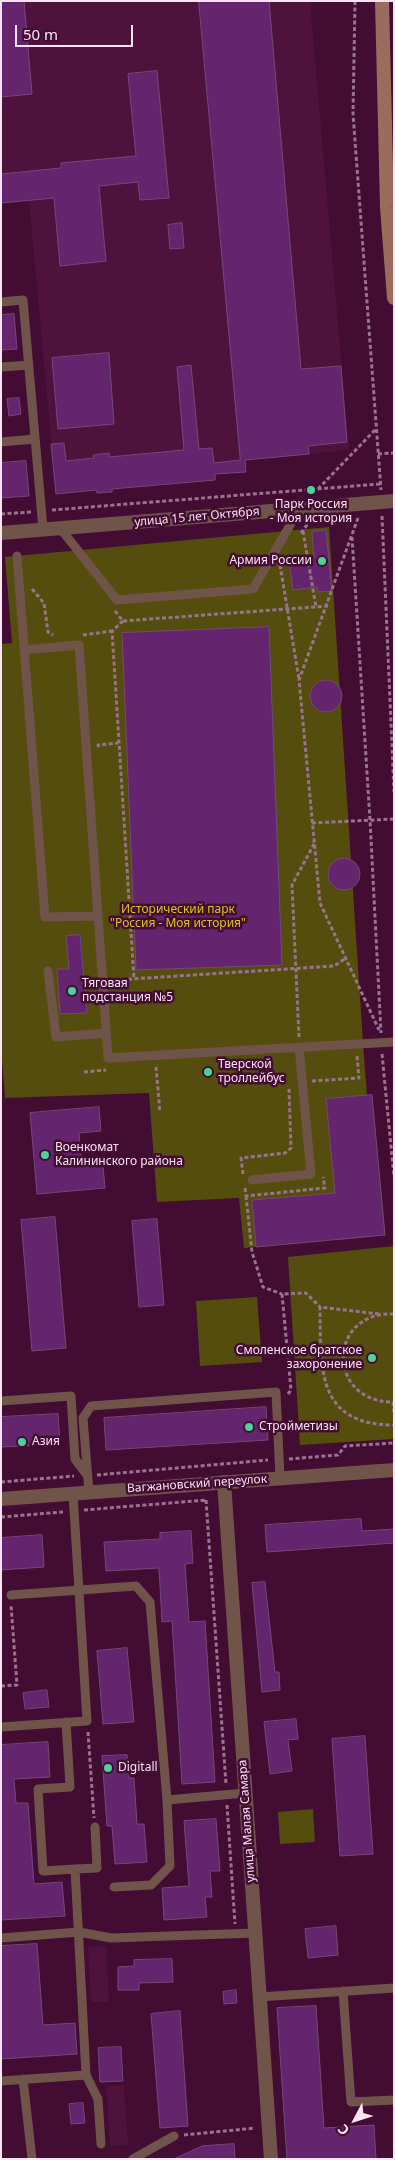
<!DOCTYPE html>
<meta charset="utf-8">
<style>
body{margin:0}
#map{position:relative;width:395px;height:2160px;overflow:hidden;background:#420c33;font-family:"Noto Sans",sans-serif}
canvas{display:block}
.frame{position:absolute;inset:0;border:2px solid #fbe5f2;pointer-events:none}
.north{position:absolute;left:330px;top:2095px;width:50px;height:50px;-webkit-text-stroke:4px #420c33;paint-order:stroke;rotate:230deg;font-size:14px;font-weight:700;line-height:20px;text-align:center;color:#fbe5f2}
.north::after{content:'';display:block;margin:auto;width:18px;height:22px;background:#fbe5f2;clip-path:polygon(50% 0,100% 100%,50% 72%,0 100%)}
.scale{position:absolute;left:15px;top:25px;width:118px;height:22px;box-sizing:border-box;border:2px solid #fbe5f2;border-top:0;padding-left:6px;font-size:15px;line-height:18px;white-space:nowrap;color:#fbe5f2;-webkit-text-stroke:4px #420c33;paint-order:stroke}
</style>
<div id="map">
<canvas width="395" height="2160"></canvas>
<div class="frame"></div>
<div class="north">С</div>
<div class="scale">50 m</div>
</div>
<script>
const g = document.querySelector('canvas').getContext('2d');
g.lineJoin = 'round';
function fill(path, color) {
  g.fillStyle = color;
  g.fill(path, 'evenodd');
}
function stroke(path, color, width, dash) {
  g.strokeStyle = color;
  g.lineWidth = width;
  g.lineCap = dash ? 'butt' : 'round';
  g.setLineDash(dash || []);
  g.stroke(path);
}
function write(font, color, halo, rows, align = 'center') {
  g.font = font + ' "Noto Sans",sans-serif';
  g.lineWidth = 5;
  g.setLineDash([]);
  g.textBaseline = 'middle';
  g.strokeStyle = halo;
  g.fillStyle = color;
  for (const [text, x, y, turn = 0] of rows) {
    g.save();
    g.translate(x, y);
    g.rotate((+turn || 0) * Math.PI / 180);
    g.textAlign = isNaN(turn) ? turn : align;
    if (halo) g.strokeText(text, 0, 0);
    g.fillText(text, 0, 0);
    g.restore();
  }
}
fill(new Path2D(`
 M1 1H310L349 450 245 460 246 472 215 474V480L112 489V492L97 493 96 490 56 494 29 201 1 203Z
 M106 1946 109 2002H91L88 1947Z
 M124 2085 128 2145 110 2146 106 2086Z`), '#4f123d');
fill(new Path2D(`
 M329 527 363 1043 367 1095H372L385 1235 339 1240V1231L328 1240 244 1248 239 1198 157 1202 149 1093 5 1098 1 1046V644L12 643 5 557Z
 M394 1246V1439L300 1445 288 1257Z
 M257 1297 262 1362 200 1366 196 1301Z
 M313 1809 315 1842 280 1844 278 1812Z`), '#554d0e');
const building = new Path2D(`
 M1 1H24L32 94 1 97Z
 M199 1H269L301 369 341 366 347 442 308 446 309 454 245 460 246 472 215 474V480L112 489V492L97 493 96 490 56 494 51 444 64 443 66 461 94 458 93 455 109 453V457L184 450 177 367 191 365 199 449 212 448 214 463 240 460Z
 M157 71 169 198 140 200 138 182 99 186 106 261 60 266 54 198 1 203V174L61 168V163L136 156 128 74Z
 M182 223 184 248 170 249 168 225Z
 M14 314 17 349 1 350V315Z
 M109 353 114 424 58 429 52 358Z
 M19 398 21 414 9 416 7 399Z
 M26 461 29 496 1 498V463Z
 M326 530 332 591 318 592 317 587 293 590 289 561 314 558 312 532Z
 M269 627 282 965 136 970 122 633Z
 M310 696a16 16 0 1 1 32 0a16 16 0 1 1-32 0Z
 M328 874a16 16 0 1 1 32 0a16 16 0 1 1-32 0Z
 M80 935 87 1013 60 1014 57 969H69L66 936Z
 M372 1095 385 1235 256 1247 252 1200 335 1193 326 1099Z
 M99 1107 101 1131 79 1133 82 1167 103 1166 105 1188 37 1194 30 1113Z
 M55 1217 66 1348 32 1351 21 1220Z
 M157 1219 164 1305 139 1307 132 1221Z
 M266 1407 268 1440 106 1450 104 1418Z
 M58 1414 60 1444 1 1447V1417Z
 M361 1519 362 1531 394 1529V1543L267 1552 265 1525Z
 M191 1531 193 1563 185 1564 189 1622 205 1621 215 1782 182 1784 172 1621 162 1622 159 1568 106 1571 104 1542 160 1539V1533Z
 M42 1535 44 1567 1 1570V1538Z
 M265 1582 275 1672H279L280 1690 262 1692 252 1583Z
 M127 1648 134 1722 103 1724 97 1651Z
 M47 1690 49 1707 25 1709 23 1693Z
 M296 1719 298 1739 288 1740 292 1771 270 1774 264 1722Z
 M365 1736 373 1854 340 1856 332 1739Z
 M48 1742 50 1777 14 1779 16 1803H28L34 1884 62 1882 65 1916 1 1920V1745Z
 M127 1755 129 1778H134L137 1824H144L147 1862 115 1864 112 1826H107L102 1756Z
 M216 1819 220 1871H210L212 1897H205L207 1917 164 1920 162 1888 189 1886 184 1821Z
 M336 1926 338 1955 308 1958 305 1929Z
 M37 1944 43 2025 75 2023 77 2054 1 2059V1946Z
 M172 1959 173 1982 139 1983V1990H118V1967L134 1966V1960Z
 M236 1990 237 2003 224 2004 223 1992Z
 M316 2006 324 2128 374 2125 376 2159H287L277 2008Z
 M180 2011 188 2126 160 2128 151 2014Z
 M121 2047 123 2081 100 2082 98 2048Z
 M83 2103 85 2123 71 2124 69 2104Z
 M234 2144 235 2159H174L202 2146Z`);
fill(building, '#64256e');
stroke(building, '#74487b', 1);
stroke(new Path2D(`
 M355 1 353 114 381 490
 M378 454 393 453
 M318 489 375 430
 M52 510 380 484
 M1 514 31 512
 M382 516 394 792
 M358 518 299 680 320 903 379 1030
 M303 531 316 607
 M301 533 309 522
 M352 537 370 820 381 1033
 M280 565 299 679
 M32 589 44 603 48 632 53 635
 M115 611 123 621 328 606
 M123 621 112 631 134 979
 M83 635 112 631
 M99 747 98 745 118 743
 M312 823 394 819
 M115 980 334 966 346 958
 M299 1037 292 885 314 844
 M382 1054 394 1177
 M156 1067 160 1112
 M84 1072 106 1070
 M312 1081 359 1078 357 1056
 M243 1174 241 1158 285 1153 291 1148 289 1089
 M245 1188 246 1196 325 1188 323 1177
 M246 1196 252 1252 263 1287 282 1294
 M379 1314 320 1307C321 1367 315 1425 394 1425
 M394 1314C327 1311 326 1403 394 1402
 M288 1394 291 1390 282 1294 306 1293 320 1307
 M393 1402 394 1415
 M289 1459 338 1455 345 1446 394 1443
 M97 1475 268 1460
 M1 1482 74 1476
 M206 1500 226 1784
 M84 1510 207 1500
 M1 1517 63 1512
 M1 1686 17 1685 11 1605
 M88 1732 94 1818
 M227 1805 235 1924
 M184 2135 255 2128`), '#9a738e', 3, [4, 2.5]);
stroke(new Path2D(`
 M1 302 23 300 43 529
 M1 367 29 365
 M1 442 35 439
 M60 528 117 600 253 589 300 508
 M17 556 45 917 98 916 108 1058 394 1042
 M24 650 79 645 98 916
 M48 971 56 1037 106 1033
 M252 1180 311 1174 299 1047
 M1 1401 71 1396 75 1459 87 1475
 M89 1492 83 1418 91 1406 276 1392 280 1478
 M11 1595 136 1586 150 1602 167 1800 170 1866 151 1885 114 1887
 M66 1722 70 1787 38 1789 43 1871 75 1869 86 2075 98 2099 101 2144
 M1 1727 87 1721 73 1494
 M167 1800 245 1793
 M75 1869 97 1868 95 1827
 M1 1938 79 1932 111 1938 255 1933
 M343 1991 351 2102 394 2100
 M259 1997 394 1988
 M23 2079 32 2159
 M1 2081 86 2075
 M133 2159 174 2136`), '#705449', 9);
stroke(new Path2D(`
 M1 533 394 501
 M224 1482 271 2159`), '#705449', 14);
stroke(new Path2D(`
 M1 1499 394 1470`), '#705449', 14);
stroke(new Path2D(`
 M382 1 387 207 394 298`), '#9a6c5b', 14);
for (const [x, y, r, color] of [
 [311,490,5,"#4cd39b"],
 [322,561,5,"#4cd39b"],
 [72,991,5,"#4cd39b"],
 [208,1072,5,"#4cd39b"],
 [45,1155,5,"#4cd39b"],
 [372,1358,5,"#4cd39b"],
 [249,1427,5,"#4cd39b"],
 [22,1442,5,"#4cd39b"],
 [108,1768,5,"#4cd39b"]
]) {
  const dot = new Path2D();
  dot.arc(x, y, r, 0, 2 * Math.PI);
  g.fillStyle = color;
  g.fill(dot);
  stroke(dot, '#420c33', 2);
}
write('12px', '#fbe5f2', '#420c33', [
 ["Парк Россия",311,505,"center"],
 ["- Моя история",311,519,"center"],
 ["Армия России",312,561,"right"],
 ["Тяговая",82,984],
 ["подстанция №5",82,998],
 ["Тверской",218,1065],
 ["троллейбус",218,1079],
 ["Военкомат",55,1148],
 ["Калининского района",55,1162],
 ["Смоленское братское",362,1351,"right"],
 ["захоронение",362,1365,"right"],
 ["Стройметизы",259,1427],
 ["Азия",32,1442],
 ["Digitall",118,1768]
], 'left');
write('12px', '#fbe5f2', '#420c33', [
 ["улица 15 лет Октября",197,517,-5],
 ["Вагжановский переулок",197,1484,-4],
 ["улица Малая Самара",247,1821,-94]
]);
write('12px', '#d8c521', '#420c33', [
 ["Исторический парк",178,910],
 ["\"Россия - Моя история\"",178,924]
]);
</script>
